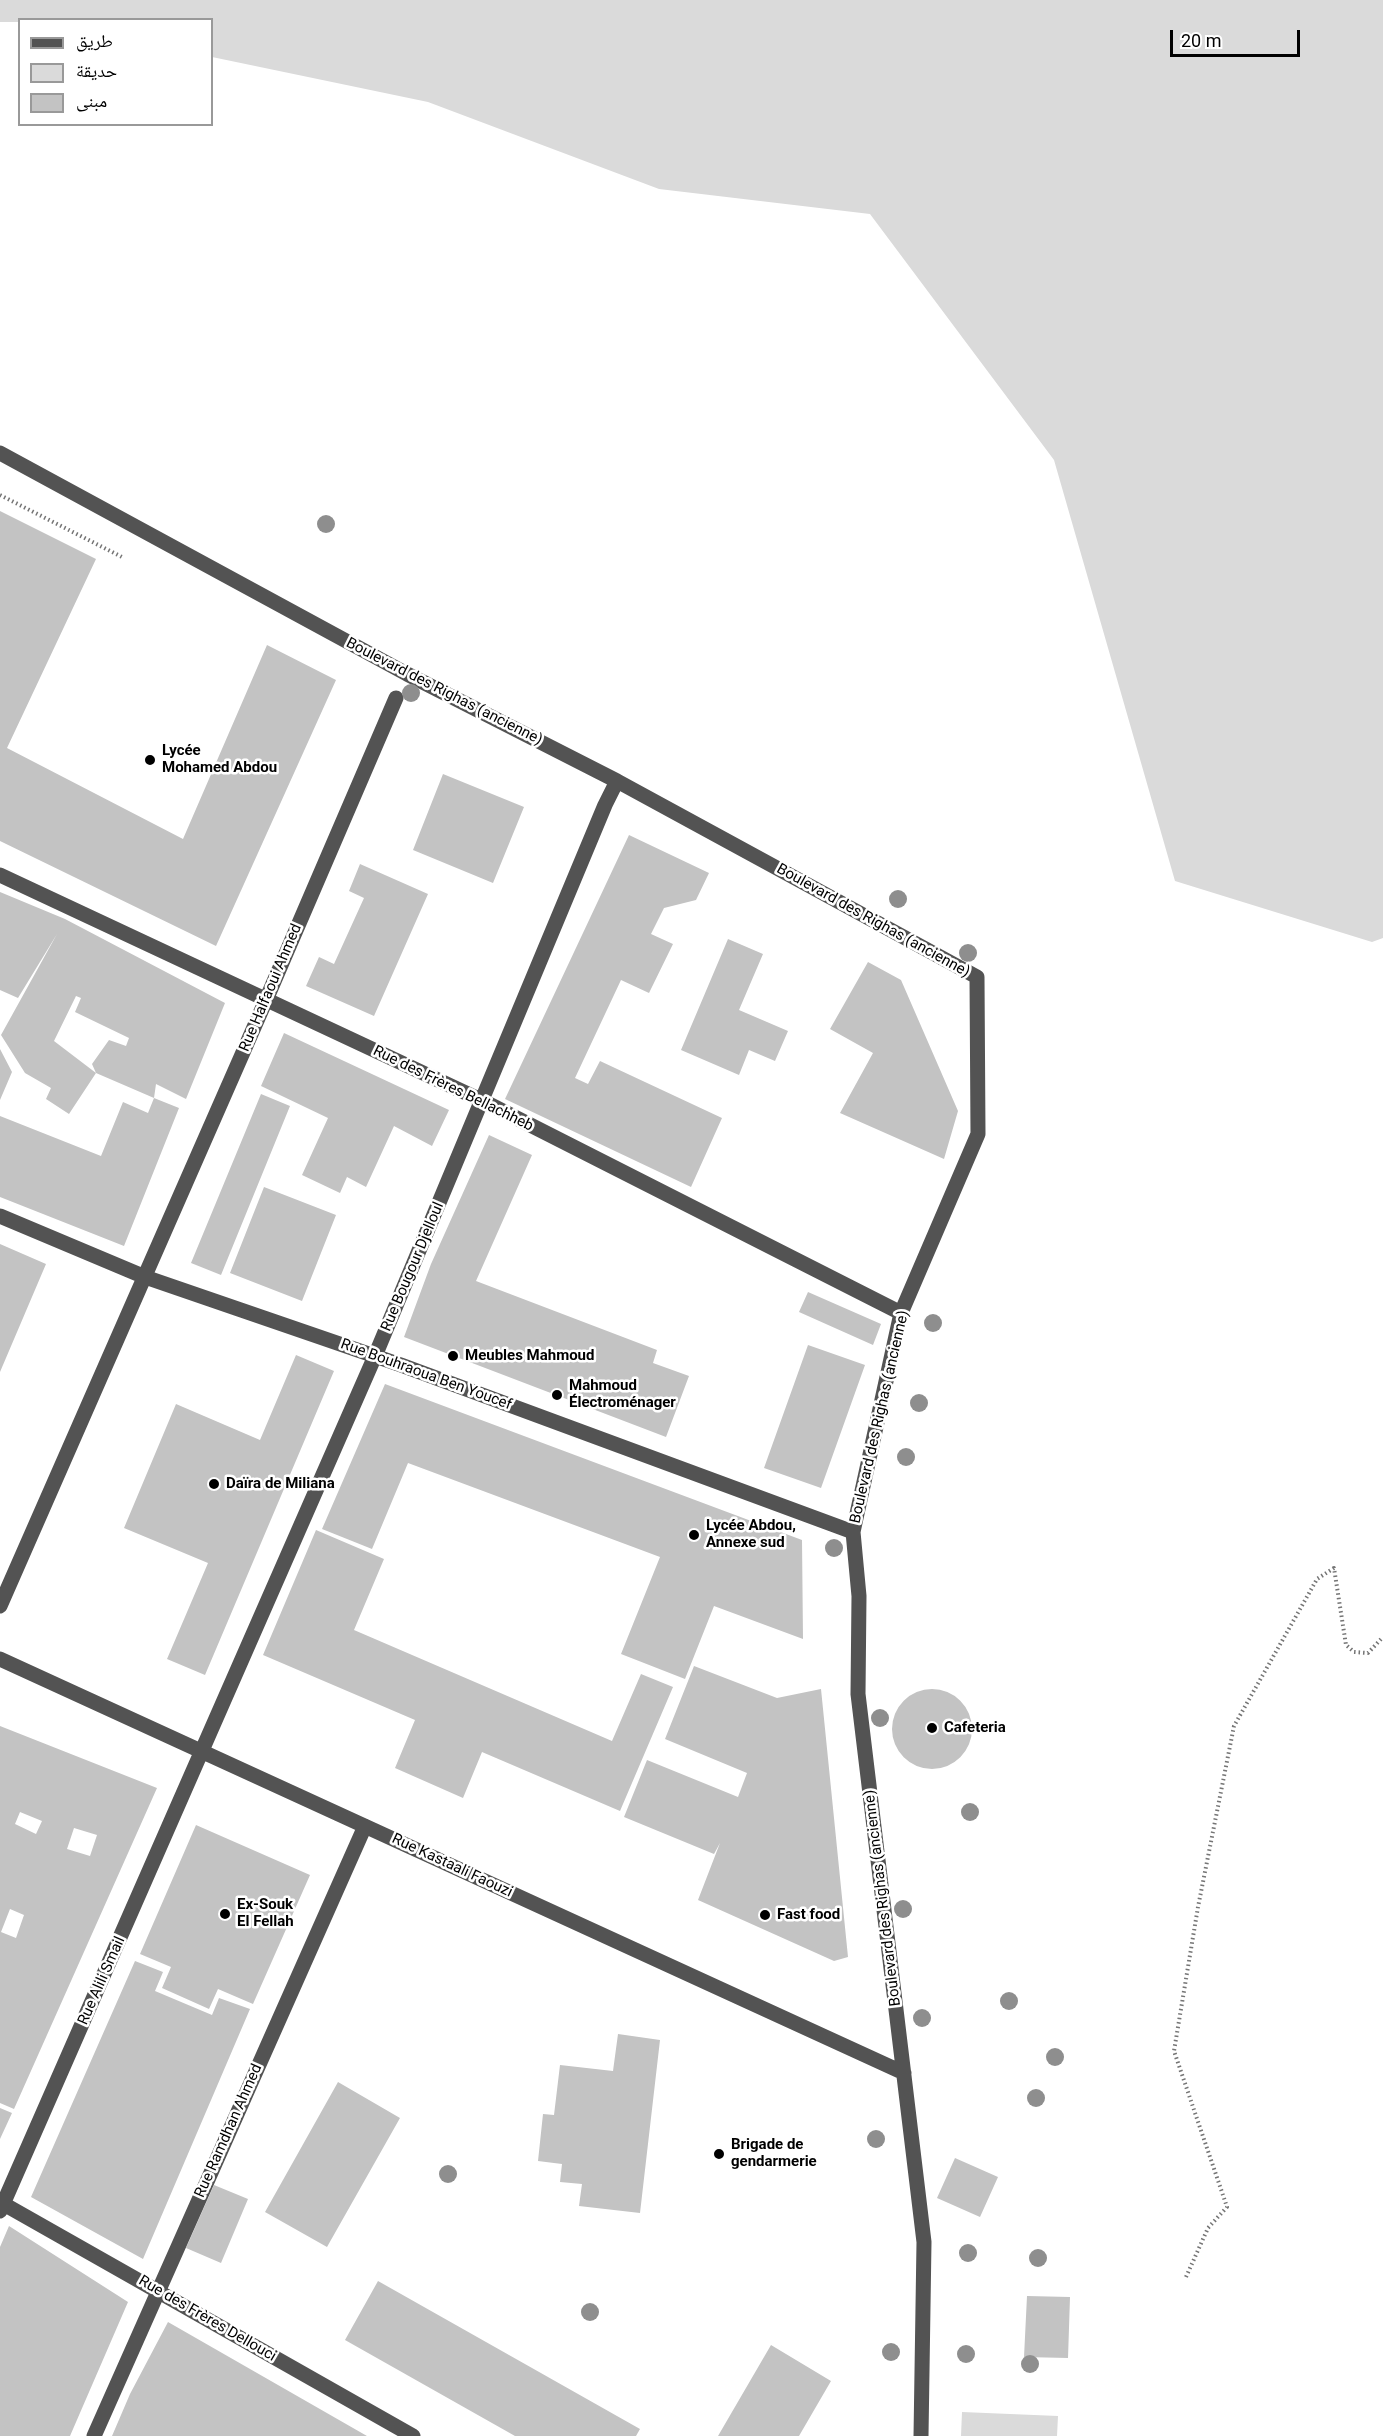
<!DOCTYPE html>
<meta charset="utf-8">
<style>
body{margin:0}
#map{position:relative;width:1383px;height:2436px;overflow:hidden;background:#fff;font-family:Roboto,"Noto Naskh Arabic",sans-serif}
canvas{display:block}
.legend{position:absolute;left:18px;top:18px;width:195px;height:108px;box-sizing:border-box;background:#fff;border:2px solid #999;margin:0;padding:8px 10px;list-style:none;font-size:18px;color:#000}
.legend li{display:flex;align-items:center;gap:12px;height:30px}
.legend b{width:30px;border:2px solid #999}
.scale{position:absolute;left:1170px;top:30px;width:130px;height:27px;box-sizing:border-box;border:3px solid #000;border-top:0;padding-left:8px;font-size:18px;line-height:21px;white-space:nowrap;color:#000;-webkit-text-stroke:4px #fff;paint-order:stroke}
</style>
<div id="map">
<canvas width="1383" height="2436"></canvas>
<ul class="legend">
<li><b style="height:8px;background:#535353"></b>طريق</li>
<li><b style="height:16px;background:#dadada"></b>حديقة</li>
<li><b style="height:16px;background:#c3c3c3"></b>مبنى</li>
</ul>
<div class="scale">20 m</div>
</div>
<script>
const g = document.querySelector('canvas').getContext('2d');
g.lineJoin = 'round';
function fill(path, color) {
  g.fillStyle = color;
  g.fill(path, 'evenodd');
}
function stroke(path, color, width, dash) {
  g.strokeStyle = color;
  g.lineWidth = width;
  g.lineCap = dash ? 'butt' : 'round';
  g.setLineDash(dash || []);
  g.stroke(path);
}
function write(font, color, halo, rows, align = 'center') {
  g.font = font + ' Roboto,sans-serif';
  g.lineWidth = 5;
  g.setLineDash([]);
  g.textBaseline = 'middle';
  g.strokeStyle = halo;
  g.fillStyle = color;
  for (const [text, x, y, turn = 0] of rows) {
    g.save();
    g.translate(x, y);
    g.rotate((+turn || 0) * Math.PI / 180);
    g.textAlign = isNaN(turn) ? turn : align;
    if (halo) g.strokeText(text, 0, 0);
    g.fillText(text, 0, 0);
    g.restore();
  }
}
fill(new Path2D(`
 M0 0H1383V938L1372 942 1175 881 1054 460 870 214 659 189 428 102 212 57V20H20L19 22H0Z
 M962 2412 1058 2416 1057 2436H961Z`), '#dadada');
fill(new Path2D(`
 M0 511 96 559 7 748 183 839 267 645 336 680 216 946 0 841Z
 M443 774 524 807 493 883 413 850Z
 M629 835 709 873 696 900 664 908 651 934 673 944 649 993 621 980 575 1078 588 1084 600 1061 722 1118 691 1187 505 1099Z
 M360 864 428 894 374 1016 306 986 319 957 334 964 364 898 349 891Z
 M0 892 65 919 225 1003 186 1099 156 1084 154 1098 96 1073 69 1114 46 1099 51 1088 25 1073 1 1035 57 934 18 998 0 990ZM76 996 81 998 75 1012 129 1038 126 1046 109 1040 92 1064 96 1073 54 1041Z
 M728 939 763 954 739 1010 788 1031 775 1061 749 1050 739 1075 681 1050Z
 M868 962 901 980 958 1111 944 1159 840 1113 873 1053 830 1029Z
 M284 1033 449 1110 432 1146 394 1126 366 1187 347 1177 340 1193 302 1175 328 1118 261 1086Z
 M0 1049 12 1072 0 1100Z
 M261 1094 290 1106 221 1275 191 1263Z
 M154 1098 179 1108 124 1246 0 1197V1116L101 1156 123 1102 148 1113Z
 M489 1135 532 1155 476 1281 657 1350 653 1363 689 1376 666 1437 404 1337 431 1264Z
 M264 1187 336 1215 302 1301 230 1273Z
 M0 1244 46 1264 0 1372Z
 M808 1292 881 1324 873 1345 799 1312Z
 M808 1345 865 1365 821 1488 764 1468Z
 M296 1355 334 1371 205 1675 167 1659 208 1563 124 1528 176 1404 260 1440Z
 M385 1384 802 1540 803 1639 714 1606 685 1679 621 1654 660 1557 408 1463 372 1549 322 1529Z
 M316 1530 384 1559 354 1630 612 1741 641 1674 673 1687 620 1811 482 1752 463 1798 395 1768 415 1720 263 1655Z
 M694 1666 777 1698 821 1689 848 1957 834 1961 698 1900 720 1843 714 1854 624 1817 647 1760 738 1797 747 1773 665 1739Z
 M892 1729a40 40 0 1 1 80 0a40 40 0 1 1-80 0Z
 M0 1726 157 1788 14 2109 0 2103ZM20 1812 42 1821 36 1834 15 1824ZM74 1828 97 1835 90 1856 67 1849ZM10 1909 24 1915 16 1938 1 1932Z
 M196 1825 310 1875 253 2004 218 1989 209 2009 162 1988 171 1967 140 1954Z
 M135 1961 163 1972 155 1991 212 2015 219 1998 250 2009 143 2259 31 2197Z
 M618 2034 660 2040 640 2213 579 2206 582 2184 560 2182 562 2164 538 2161 543 2114 554 2115 560 2065 613 2071Z
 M338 2082 400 2118 327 2247 265 2212Z
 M0 2108 12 2113 0 2139Z
 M955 2158 998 2177 980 2217 937 2198Z
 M214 2185 248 2199 221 2263 186 2248Z
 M9 2226 128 2302 70 2436H0V2247Z
 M378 2281 640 2429 636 2436H515L345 2340Z
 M1027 2296 1070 2297 1068 2358 1024 2357Z
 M168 2322 367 2436H112L130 2394Z
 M771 2345 831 2381 799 2436H718Z`), '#c3c3c3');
stroke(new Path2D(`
 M0 495 122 557
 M1186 2277 1208 2228 1227 2207 1174 2051 1198 1907 1234 1726 1317 1579 1334 1568 1346 1645 1354 1652 1368 1653 1383 1637`), '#757575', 4, [1.5, 3]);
stroke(new Path2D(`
 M0 453 407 674 617 781 977 977 978 1134 901 1313 853 1532 859 1596 858 1694 924 2242 921 2436
 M0 875 483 1101 901 1313
 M0 1216 145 1277 401 1365 853 1532
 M0 1606 266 1000 396 698
 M0 1659 904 2073
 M0 2202 413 2436
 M0 2211 375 1356 605 805 617 781
 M94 2436 365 1826`), '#535353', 15);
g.fillStyle = '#8e8e8e';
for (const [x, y] of [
 [326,524],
 [411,693],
 [898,899],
 [968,953],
 [933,1323],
 [919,1403],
 [906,1457],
 [834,1548],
 [880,1718],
 [970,1812],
 [903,1909],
 [1009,2001],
 [922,2018],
 [1055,2057],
 [1036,2098],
 [876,2139],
 [448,2174],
 [968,2253],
 [1038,2258],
 [590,2312],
 [891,2352],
 [966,2354],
 [1030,2364]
]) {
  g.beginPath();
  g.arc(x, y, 9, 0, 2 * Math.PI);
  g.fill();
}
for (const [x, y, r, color] of [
 [150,760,6,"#000"],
 [453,1356,6,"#000"],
 [557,1395,6,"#000"],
 [214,1484,6,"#000"],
 [694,1535,6,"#000"],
 [932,1728,6,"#000"],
 [225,1914,6,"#000"],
 [765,1915,6,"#000"],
 [719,2154,6,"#000"]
]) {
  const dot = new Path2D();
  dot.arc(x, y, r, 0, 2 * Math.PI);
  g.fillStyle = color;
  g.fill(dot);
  stroke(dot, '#fff', 2);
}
write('15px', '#000', '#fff', [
 ["Boulevard des Righas (ancienne)",444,692,27],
 ["Boulevard des Righas (ancienne)",873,921,29],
 ["Rue Halfaoui Ahmed",271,988,-67],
 ["Rue des Frères Bellachheb",453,1089,26],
 ["Rue Bougour Djelloul",413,1267,-67],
 ["Rue Bouhraoua Ben Youcef",426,1375,20],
 ["Boulevard des Righas (ancienne)",880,1417,-77],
 ["Rue Kastaali Faouzi",452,1866,25],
 ["Boulevard des Righas (ancienne)",883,1898,-97],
 ["Rue Alili Smail",102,1981,-66],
 ["Rue Ramdhan Ahmed",229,2131,-66],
 ["Rue des Frères Dellouci",207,2319,30]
]);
write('bold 15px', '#000', '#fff', [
 ["Lycée",162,751],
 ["Mohamed Abdou",162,768],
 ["Meubles Mahmoud",465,1356],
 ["Mahmoud",569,1386],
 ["Électroménager",569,1403],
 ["Daïra de Miliana",226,1484],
 ["Lycée Abdou,",706,1526],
 ["Annexe sud",706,1543],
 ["Cafeteria",944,1728],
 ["Ex-Souk",237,1905],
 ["El Fellah",237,1922],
 ["Fast food",777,1915],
 ["Brigade de",731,2145],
 ["gendarmerie",731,2162]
], 'left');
</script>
